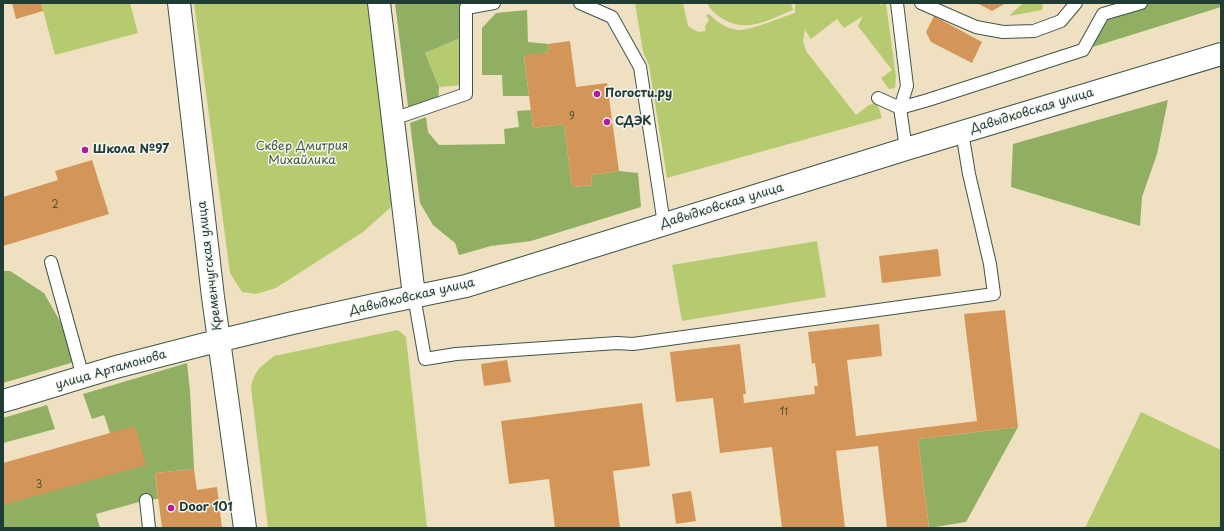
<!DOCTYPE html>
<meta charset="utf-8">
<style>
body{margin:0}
#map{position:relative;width:1224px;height:531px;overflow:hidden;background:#efe0c1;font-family:"Playpen Sans",sans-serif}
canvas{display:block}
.frame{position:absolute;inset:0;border:4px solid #1f3d34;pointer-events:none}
</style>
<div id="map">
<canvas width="1224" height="531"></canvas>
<div class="frame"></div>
</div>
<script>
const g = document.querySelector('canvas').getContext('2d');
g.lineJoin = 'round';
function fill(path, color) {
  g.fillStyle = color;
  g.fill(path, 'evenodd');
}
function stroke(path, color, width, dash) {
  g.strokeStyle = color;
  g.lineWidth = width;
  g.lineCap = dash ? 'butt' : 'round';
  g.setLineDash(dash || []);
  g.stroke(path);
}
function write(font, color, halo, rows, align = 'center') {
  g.font = font + ' "Playpen Sans",sans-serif';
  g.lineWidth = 3;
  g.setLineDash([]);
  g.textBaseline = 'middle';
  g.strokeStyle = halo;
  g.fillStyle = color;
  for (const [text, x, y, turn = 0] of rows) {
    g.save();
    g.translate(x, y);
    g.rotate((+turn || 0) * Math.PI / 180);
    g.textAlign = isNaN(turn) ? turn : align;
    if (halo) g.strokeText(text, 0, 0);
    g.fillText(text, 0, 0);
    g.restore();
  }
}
fill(new Path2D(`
 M41 3H130L138 33 55 55Z
 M194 3H369L395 193 390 208 363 232 276 288 256 294 242 292 230 273Z
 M635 3H683L688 26 698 32 706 31 705 26 709 20 706 15 709 14C717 22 727 29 738 30 750 31 782 17 795 13V3H879L880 5 886 3 896 77 895 88 889 89 881 78 892 70 858 26 863 16 844 28 837 19 811 39 805 30 803 41 806 51 856 115 869 105 877 103 882 118 667 178 649 65 643 52Z
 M707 3H791L793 10C770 19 748 33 725 20 717 16 711 11 707 3Z
 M1023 3H1040L1043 5 1042 10 1009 16Z
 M465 36V85L439 87 425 53Z
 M817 241 826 297 682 321 672 265Z
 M398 330 406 337 427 528H268L251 387C255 369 261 367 274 356Z
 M1141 412 1221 450V528H1085Z`), '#b6cb6f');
fill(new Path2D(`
 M395 3H470L465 36 425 53 439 87 438 104 409 114Z
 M1141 3H1221V7L1083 50 1103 14Z
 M527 10 528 42 548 44 549 52 524 56 529 96H503L502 75H482V28L496 13Z
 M1168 100 1157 154 1142 197 1140 226 1011 187 1013 144Z
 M531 110 533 128 564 124 572 187 592 185 591 175 619 171 638 173 641 207 531 241 491 246 459 255 455 243 433 225 420 203 410 123 426 117 428 132 439 145 505 144 504 129 519 127 517 111Z
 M3 271H10L44 293 65 330 74 362 3 383Z
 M187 363 190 391 194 469 155 473 158 499 146 500 96 514 100 528H3V505L110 433 104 415 92 419 83 394Z
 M47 405 55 429 3 443V418Z
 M1018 427 966 522 929 528 918 439Z`), '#90af62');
fill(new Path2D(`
 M12 3H41L43 11 16 19Z
 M977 3H1006L992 11Z
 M934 16 982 42 972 63 931 42 926 32Z
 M570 41 576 87 607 83 619 171 591 175 592 185 572 187 564 124 533 128 524 55 549 52 548 44Z
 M92 160 109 214 3 246V197L58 180 55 171Z
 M938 249 941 276 882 283 879 256Z
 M1005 310 1018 427 918 439 929 528H887L878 446 836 451 845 528H782L772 447 720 453 713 398 676 402 670 352 740 344 746 394H743L744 403 815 394 814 386H818L815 363 812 364 808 332 879 324 882 356 847 360 856 436 977 421 964 314Z
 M507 360 511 382 484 386 481 364Z
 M642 403 650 466 613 471 620 528H555L549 479 509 484 501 421Z
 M135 426 146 465 3 505V463Z
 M194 469 197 490 217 487 222 528H162L155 473Z
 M691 491 696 521 676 524 672 494Z`), '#d49658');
const service = new Path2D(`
 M580 3 612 17 640 67 664 224
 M897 3 907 86 900 108 906 149
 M921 3 976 27 1003 32 1034 31 1061 21 1076 3
 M878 98 900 108 928 100 1083 50 1103 14 1141 3
 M393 119 466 94V8L494 3
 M51 262 83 377
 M414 296 425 359 456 354 617 343 633 344 994 294 990 264 969 174 962 132
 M146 500 149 528`);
const tertiary = new Path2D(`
 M179 3 213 297 245 528
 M379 3 414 296
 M3 401C41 390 78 378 116 367 232 336 349 309 466 286L906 149 1221 54`);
stroke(service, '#3e5549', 14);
stroke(tertiary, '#3e5549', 24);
stroke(service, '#fff', 12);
stroke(tertiary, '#fff', 22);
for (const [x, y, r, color] of [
 [597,94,4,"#b5179e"],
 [607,122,4,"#b5179e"],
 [85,150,4,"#b5179e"],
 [171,508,4,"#b5179e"]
]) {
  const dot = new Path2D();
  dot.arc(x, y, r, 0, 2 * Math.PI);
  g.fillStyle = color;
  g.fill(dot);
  stroke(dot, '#f6f6f2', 1.5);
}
write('10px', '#4c533d', null, [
 ["9",572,117],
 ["2",55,205],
 ["11",784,412],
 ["3",39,485]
]);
write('bold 12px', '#1f3d34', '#f6f6f2', [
 ["Погости.ру",605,94],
 ["СДЭК",615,122],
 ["Школа №97",93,150],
 ["Door 101",179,508]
], 'left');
write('12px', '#1f3d34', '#f6f6f2', [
 ["Давыдковская улица",1032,111,-17],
 ["Давыдковская улица",722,206,-17],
 ["Кременчугская улица",210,266,-97],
 ["Давыдковская улица",412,297,-13],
 ["улица Артамонова",111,370,-16]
]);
write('12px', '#3d5940', '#f6f6f2', [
 ["Сквер Дмитрия",302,147],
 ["Михайлика",302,161]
]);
</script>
